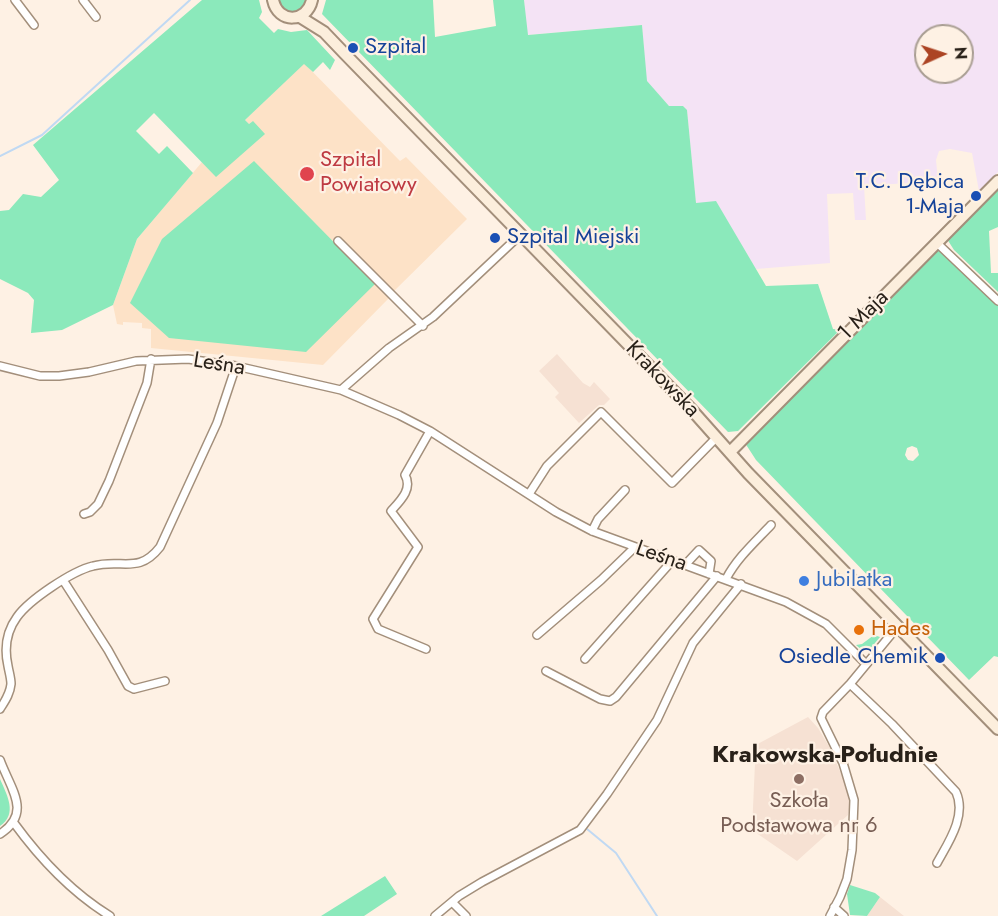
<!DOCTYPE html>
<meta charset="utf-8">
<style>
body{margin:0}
#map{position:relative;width:998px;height:916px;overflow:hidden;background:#fef1e4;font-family:Jost,sans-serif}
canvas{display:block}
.north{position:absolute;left:914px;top:24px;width:60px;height:60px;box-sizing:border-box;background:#fef1e4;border:2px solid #a99e93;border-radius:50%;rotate:87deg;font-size:16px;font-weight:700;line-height:24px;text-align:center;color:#292119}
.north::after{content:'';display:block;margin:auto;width:21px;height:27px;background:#ac4424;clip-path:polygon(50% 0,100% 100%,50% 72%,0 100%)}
</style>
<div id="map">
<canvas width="998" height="916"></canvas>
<div class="north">N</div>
</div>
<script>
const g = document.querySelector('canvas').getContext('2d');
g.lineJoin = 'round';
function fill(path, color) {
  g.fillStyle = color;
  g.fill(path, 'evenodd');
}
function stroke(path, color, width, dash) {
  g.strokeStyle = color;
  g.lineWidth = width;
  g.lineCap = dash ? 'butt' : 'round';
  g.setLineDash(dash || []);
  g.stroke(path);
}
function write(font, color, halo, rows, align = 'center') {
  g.font = font + ' Jost,sans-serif';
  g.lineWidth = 4.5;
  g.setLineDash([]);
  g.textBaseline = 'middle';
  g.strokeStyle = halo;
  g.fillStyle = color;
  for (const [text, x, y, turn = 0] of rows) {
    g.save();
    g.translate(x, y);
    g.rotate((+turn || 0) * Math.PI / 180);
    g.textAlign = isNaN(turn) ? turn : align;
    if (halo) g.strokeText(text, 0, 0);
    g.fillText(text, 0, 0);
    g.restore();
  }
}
fill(new Path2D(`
 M304 63 400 161 406 157 467 219 390 295V297L323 365 151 348V329L142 328V323L123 322V325L117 324 113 305 137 239 202 162 216 176 253 121 249 124 245 120Z`), '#fde2c7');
fill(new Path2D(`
 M524 0H998V172L979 191 972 153 950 149 939 151 936 160 938 181 864 186 866 220H855L853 193 827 194 830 263 756 269 716 202 696 204 687 111 683 106H669L646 81 642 25 527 35ZM926 36H962V72H926Z`), '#f4e3f5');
fill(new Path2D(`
 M557 354 583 383 590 387 594 382 610 399 604 405H599L579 423 555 397 559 393 539 371Z
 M808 717 818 728 830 748 848 790 850 804 848 815 797 861 752 830 755 763 752 747Z
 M880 897 904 916H867Z`), '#f6e1d3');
fill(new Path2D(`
 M202 0H259L262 12 259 18 274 33 278 29 291 32 307 30 335 60 330 70 323 62 313 72 304 64 245 120 249 124 253 121 265 134 216 177 154 113 136 131 159 154 167 146 193 173 137 239 113 305 62 330 31 333 34 300 28 293 0 279V211L9 210 23 194 41 197 59 180 33 145Z
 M279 0H306L302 8 292 12 283 8Z
 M326 0H433L435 37 496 26 493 0H524L528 35 642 25 647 81 669 106H683L687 110 696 203 716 201 766 286 818 284 833 329 840 330 738 431 728 432 322 14Z
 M254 161 375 284 306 352 169 338 130 303 162 239Z
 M998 187V227L989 231 991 273H998V292L954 250 947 239Z
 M938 249 998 304V657L994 656 969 680 756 460 745 443 935 250ZM912 446 917 448 919 455 913 461 908 460 905 455 907 448Z
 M874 635 880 637 870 649 863 651 856 645 862 644Z
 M0 779C7 795 18 814 0 826Z
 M385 876 397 894 364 916H321Z
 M850 885 875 893 880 897 867 916 850 915 847 894Z`), '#8be9bb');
stroke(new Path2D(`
 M0 156 42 135 190 0
 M587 829 616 853 657 916`), '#c0d9f3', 2);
const street = new Path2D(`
 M15 0 34 25
 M83 0 96 17
 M338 241 423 326
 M937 243 998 301
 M0 366 40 376H59L89 372 136 361 188 359 236 366 341 390 399 415 430 431 556 512 592 531 786 602 826 624 866 664
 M341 390 389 348 433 317 520 235
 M529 494 547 466 601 412 672 483 717 437
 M84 514 90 512 98 504 109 481 147 383 151 359
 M592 531 598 519 625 490
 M685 565 699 550 711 561 709 574
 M726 579C737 558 755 542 771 525
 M63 580 108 650 128 686 134 689 165 681
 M537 635 601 580 634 548
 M426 649 378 629 373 619 418 547 391 511C400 501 413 489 405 475L430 431
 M585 659 672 561
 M546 671 600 699 610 701 616 697 717 576
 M850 684 892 724 956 792C967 816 948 843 937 863
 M0 709C5 701 10 694 11 684 11 678 9 672 8 666 4 648 6 632 17 617 29 600 72 571 93 566 122 558 138 575 160 547L217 423 236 366
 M0 760C10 788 33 813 0 834
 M14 823C41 860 71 892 110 916
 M452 902 466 916
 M834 907 844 916
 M435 916 459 896 482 882 580 830 607 794 657 720 693 643 741 584
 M830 916 840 897 847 879 852 850 854 800 843 763 821 718 823 712 850 684 898 626`);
const secondary = new Path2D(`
 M273 0C278 24 307 23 312 0
 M300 17 324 32 345 54 691 409 748 473 998 729
 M730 452 998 181`);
stroke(street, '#a38f7b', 10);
stroke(secondary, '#a38f7b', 14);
stroke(street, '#fff', 7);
stroke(secondary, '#fceedc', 10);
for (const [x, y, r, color] of [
 [353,48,6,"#1a4fb4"],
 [307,174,8,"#e0444e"],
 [976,196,6,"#1a4fb4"],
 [495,238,6,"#1a4fb4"],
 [804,581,6,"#3f7fe0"],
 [859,630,6,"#e8710a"],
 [940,658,6,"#1a4fb4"],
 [799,779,6,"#8d6e63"]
]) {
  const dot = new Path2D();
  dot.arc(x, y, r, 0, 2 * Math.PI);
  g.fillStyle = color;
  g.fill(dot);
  stroke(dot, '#fef1e4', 2);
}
write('22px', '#164399', '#fef1e4', [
 ["Szpital",365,48],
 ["T.C. Dębica",964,183,"right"],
 ["1-Maja",964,208,"right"],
 ["Szpital Miejski",507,238],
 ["Osiedle Chemik",928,658,"right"]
], 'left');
write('22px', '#be3a42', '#fef1e4', [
 ["Szpital",320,161],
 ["Powiatowy",320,186]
], 'left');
write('22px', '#292119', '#fef1e4', [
 ["1 Maja",864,316,-45],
 ["Leśna",219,365,9],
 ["Krakowska",662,380,46],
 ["Leśna",661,557,19]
]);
write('22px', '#366cbe', '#fef1e4', [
 ["Jubilatka",816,581]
], 'left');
write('22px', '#c56008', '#fef1e4', [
 ["Hades",871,630]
], 'left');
write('22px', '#785e54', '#fef1e4', [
 ["Szkoła",799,802],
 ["Podstawowa nr 6",799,827]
]);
write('bold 24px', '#292119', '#fef1e4', [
 ["Krakowska-Południe",825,756]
]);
</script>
